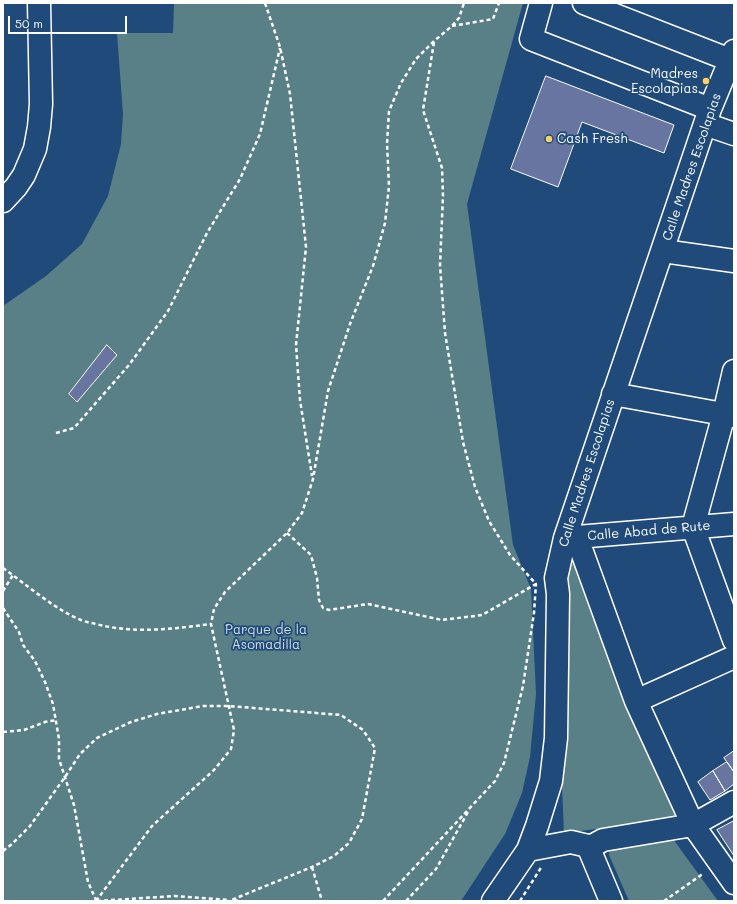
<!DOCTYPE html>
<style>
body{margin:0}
#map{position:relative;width:737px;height:904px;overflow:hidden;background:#1f4a7a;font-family:Mali,sans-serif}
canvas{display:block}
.frame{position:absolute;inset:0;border:4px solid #fff;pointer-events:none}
.scale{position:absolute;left:8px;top:16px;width:119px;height:18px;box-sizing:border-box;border:2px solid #fff;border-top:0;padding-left:5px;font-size:12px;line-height:14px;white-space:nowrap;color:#fff;-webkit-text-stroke:3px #1f4a7a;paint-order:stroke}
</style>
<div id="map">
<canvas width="737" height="904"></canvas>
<div class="frame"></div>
<div class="scale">50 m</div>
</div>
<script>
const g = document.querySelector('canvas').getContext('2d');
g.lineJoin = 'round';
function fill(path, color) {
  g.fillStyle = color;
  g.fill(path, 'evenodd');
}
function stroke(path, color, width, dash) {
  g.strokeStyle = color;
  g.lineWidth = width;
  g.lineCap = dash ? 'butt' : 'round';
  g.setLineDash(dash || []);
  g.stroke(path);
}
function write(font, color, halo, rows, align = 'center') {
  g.font = font + ' Mali,sans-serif';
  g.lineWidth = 3.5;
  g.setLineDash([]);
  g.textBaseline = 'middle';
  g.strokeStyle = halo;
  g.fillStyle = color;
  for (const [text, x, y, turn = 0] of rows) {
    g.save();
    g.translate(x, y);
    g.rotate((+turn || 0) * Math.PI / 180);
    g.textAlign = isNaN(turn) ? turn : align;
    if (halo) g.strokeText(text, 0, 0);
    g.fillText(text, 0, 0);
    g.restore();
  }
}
fill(new Path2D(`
 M174 3H523L467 204 513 545 531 589 536 694 530 757 522 793 505 834 461 901H3V306L46 276 82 244 108 196 121 144 123 114 117 33H173Z
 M569 561H574L684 818 564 833 560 741 562 588Z
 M673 839 718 901H629L609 855 610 850 612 848Z`), '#588086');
const building = new Path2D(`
 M546 76 674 125 664 153 582 122 558 187 511 169Z
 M107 345 117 355 77 402 69 394Z
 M734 751V772L724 758Z
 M727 762 734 772V784L725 791 713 771Z
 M713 771 725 791 710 800 698 782Z
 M734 821V856L717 830Z`);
fill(building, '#6975a1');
stroke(building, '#fff', 1);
const minor = new Path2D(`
 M541 3 531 39 710 109
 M584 3 730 60
 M705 124 734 134
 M3 201 16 187 24 175 35 149 39 127 41 104 39 3
 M663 251 734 261
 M734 371 724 414 693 527 734 640
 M613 394 734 416
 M565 538 734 524
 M577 538 636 701 693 825 734 883
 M636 701 734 657
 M588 846 611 901
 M528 850 571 842 588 846 594 845 603 840 693 825 734 802
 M493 901 528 850 537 826 551 781 556 738 558 594 556 578 565 538 710 109 734 51`);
stroke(minor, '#fff', 25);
stroke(new Path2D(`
 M265 3 280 47 290 94 306 247 296 345 300 400 312 476
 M452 26 493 19 499 3
 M56 433 74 428 129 365 168 311 207 233 240 179 260 134 280 48
 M287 533 311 555 317 578 319 600 323 608 329 610 368 604 442 620 482 615 536 584 510 555 489 521 475 487 463 442 445 333 440 265 443 196 442 168 423 110 434 42
 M3 568C27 585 54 609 81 620 86 622 91 623 96 624 134 634 173 629 211 624
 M3 591 13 575
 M3 608 19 632 23 645 35 661 45 682 53 704 59 739V759L74 805 88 882 96 900
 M3 732 24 730 45 722 57 720
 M3 851 12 844 30 826 65 777 80 754 97 738 131 722 157 714 203 706H229L341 715 363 730 375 748 362 819 349 843 334 856 312 867 229 901
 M312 867 322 901
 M234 900 240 901
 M96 901 152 826 214 770 231 749 234 730 211 624 214 609 225 592 287 533 302 513 313 479 328 391 350 324 373 266 385 223 389 186 387 143 389 111 401 83 416 59 434 41 452 26 459 18 464 3
 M97 901 175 896 229 900
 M383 901 495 781 504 763 523 686 534 613 536 584H537
 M406 901 436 869 468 812
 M520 901 542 866
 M664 901 704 873`), '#fff', 2.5, [4, 3]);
stroke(minor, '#1f4a7a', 22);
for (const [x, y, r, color] of [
 [706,81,4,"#ffd166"],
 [549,139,4,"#ffd166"]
]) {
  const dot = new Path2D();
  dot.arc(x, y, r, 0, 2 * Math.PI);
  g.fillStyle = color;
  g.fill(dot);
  stroke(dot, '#1f4a7a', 1.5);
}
write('13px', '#fff', '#1f4a7a', [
 ["Madres",698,74],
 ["Escolapias",698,89],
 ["Cash Fresh",557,139,"left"]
], 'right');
write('13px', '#fff', '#1f4a7a', [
 ["Calle Madres Escolapias",692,167,-71],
 ["Calle Madres Escolapias",587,473,-72],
 ["Calle Abad de Rute",649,531,-5]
]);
write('13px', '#d5dfe1', '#1f4a7a', [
 ["Parque de la",266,630],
 ["Asomadilla",266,645]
]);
</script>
